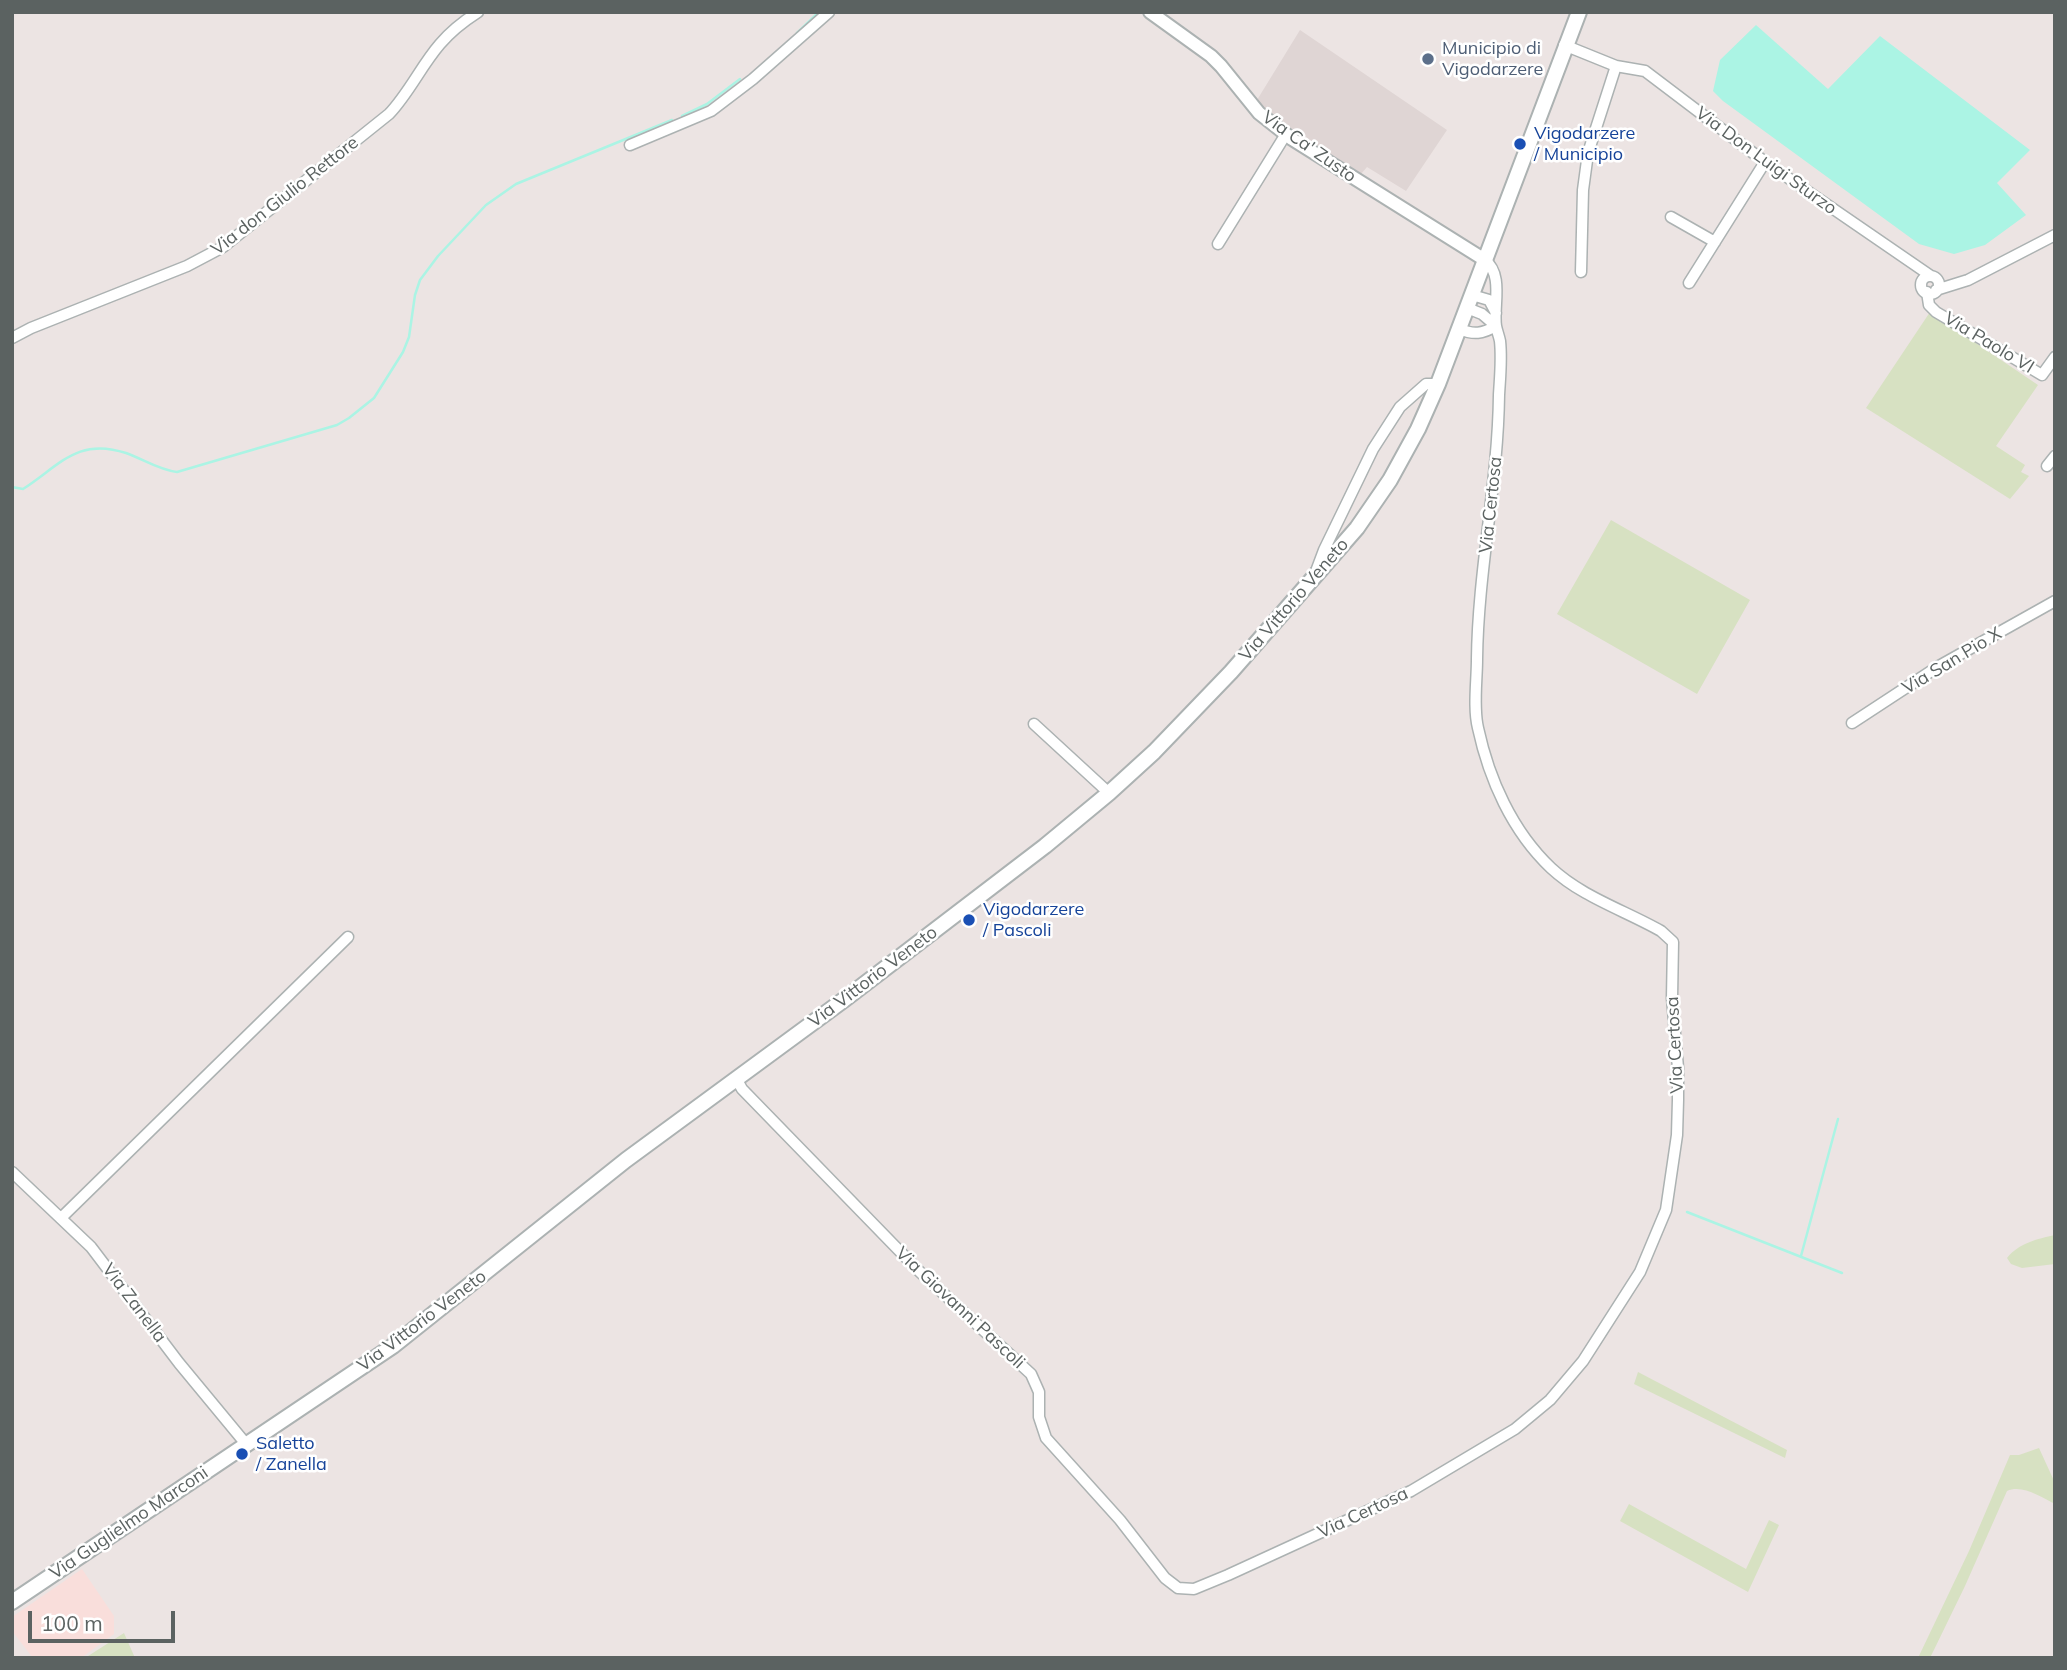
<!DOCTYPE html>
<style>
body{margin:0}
#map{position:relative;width:2067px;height:1670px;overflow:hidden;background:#ece4e3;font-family:Mulish,sans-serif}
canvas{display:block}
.frame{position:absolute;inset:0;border:14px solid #5b6261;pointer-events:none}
.scale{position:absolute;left:28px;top:1611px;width:147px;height:32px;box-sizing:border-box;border:4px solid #5b6261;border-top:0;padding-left:9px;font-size:21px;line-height:24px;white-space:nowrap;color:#5b6261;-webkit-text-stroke:5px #fff;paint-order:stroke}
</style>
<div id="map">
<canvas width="2067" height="1670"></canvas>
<div class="frame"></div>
<div class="scale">100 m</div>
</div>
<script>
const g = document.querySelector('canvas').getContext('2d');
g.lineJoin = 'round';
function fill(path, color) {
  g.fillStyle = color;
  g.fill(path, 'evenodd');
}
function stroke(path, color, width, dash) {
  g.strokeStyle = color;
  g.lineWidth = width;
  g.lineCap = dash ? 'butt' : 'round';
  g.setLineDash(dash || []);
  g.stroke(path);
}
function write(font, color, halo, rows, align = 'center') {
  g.font = font + ' Mulish,sans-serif';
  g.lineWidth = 5;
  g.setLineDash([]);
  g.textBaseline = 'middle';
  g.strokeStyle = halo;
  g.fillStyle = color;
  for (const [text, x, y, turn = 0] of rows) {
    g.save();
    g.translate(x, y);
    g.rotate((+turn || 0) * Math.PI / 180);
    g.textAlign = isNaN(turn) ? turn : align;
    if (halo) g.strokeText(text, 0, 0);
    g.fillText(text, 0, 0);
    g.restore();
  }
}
fill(new Path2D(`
 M82 1569 114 1616V1634L81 1658H33L12 1631V1617Z`), '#f9dedb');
fill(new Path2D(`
 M1300 30 1447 130 1406 191 1367 167 1361 174 1261 108 1257 100Z`), '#dfd5d4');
fill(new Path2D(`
 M1930 312 2038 385 1996 446 2025 465 2021 472 2029 476 2010 499 1866 408Z
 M1611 520 1750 600 1697 694 1557 614Z
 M2055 1235V1264L2022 1268 2011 1264 2007 1258C2019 1243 2037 1239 2055 1235Z
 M1638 1372 1787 1450 1785 1458 1634 1384Z
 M2039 1448 2055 1483V1504C2041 1497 2022 1484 2007 1491L1965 1586 1930 1658H1918L1969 1551 2010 1455H2019Z
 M1629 1504 1746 1569 1769 1520 1779 1525 1748 1592 1620 1521Z
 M124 1633 135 1658H85Z`), '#d7e1c2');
fill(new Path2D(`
 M1756 25 1828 89 1880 36 2030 150 1997 183 2026 215 1985 245 1954 254 1919 244 1723 101 1713 91 1720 60Z`), '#abf4e4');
stroke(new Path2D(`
 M797 33 819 12
 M682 116 707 104 740 79
 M12 487 23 489C60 465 78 437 126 453 143 459 159 470 177 472L337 425 349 418 374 398 403 352 409 337 415 295 420 280 438 256 486 205 516 184 672 120
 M1687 1212 1842 1273
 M1801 1256 1838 1119`), '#abf4e4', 2.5);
const minor = new Path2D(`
 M1564 45 1616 66 1645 71 1765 162 1931 276
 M630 145 711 111 753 79 829 12
 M1671 217 1715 242
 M1218 244 1286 134
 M1581 272 1583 190 1588 153 1616 66
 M1921 285a9 9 0 1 1 18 0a9 9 0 1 1-18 0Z
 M1689 283 1765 162
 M1936 290 1968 280 2055 235
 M1927 292 1929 305 1936 312 2042 375 2055 357
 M1472 295 1489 300 1496 313
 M1467 308 1482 314 1496 326
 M1459 329C1474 335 1482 334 1496 326
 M12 338 31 328 187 266 223 247 389 114C409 93 421 66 440 44 451 31 464 21 478 12
 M2047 466 2055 456
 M1315 574 1324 550 1373 449 1400 407 1426 384H1438
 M1852 723 1939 666 2055 601
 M1034 724 1109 793
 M736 1078 742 1089 920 1272 1031 1374 1039 1392V1417L1046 1438 1120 1520 1165 1578 1178 1588 1194 1589 1228 1575 1411 1491 1515 1429 1550 1400 1583 1361 1640 1272 1666 1210 1677 1135 1678 1100V1068L1672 998 1673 942 1661 931C1624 910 1582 897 1551 868 1512 831 1489 779 1478 728 1473 707 1477 681 1477 659 1478 571 1498 483 1499 395 1500 377 1502 359 1500 341 1499 336 1497 331 1496 326 1493 306 1504 275 1485 260
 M12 1172 91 1247 179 1363 246 1444
 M61 1218 348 937`);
const tertiary = new Path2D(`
 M1150 12 1211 56 1221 66 1259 113 1292 139 1485 260`);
const secondary = new Path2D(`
 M12 1602 393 1346 626 1160 845 999 1045 846 1109 793 1154 752 1231 672 1357 528 1390 480 1418 429 1438 384 1579 12`);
stroke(minor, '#acb2b2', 13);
stroke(tertiary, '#acb2b2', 16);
stroke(secondary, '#acb2b2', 18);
stroke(minor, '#fff', 10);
stroke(tertiary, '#fff', 12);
stroke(secondary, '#fff', 14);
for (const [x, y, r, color] of [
 [1428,59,7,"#5c6f8a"],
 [1520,144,7,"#1a4fb4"],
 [969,920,7,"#1a4fb4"],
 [242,1454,7,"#1a4fb4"]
]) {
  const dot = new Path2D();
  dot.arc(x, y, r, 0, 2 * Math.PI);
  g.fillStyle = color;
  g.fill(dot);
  stroke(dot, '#fff', 2.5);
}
write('18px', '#4e5e75', '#fff', [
 ["Municipio di",1442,49],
 ["Vigodarzere",1442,70]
], 'left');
write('18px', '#164399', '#fff', [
 ["Vigodarzere",1534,134],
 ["/ Municipio",1534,155],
 ["Vigodarzere",983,910],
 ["/ Pascoli",983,931],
 ["Saletto",256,1444],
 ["/ Zanella",256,1465]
], 'left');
write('18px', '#5b6261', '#fff', [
 ["Via Ca' Zusto",1309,147,35],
 ["Via Don Luigi Sturzo",1766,161,36],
 ["Via don Giulio Rettore",285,196,-38],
 ["Via Paolo VI",1989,343,31],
 ["Via Certosa",1491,505,-84],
 ["Via Vittorio Veneto",1294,600,-49],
 ["Via San Pio X",1952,661,-31],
 ["Via Vittorio Veneto",873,977,-37],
 ["Via Certosa",1675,1045,-93],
 ["Via Zanella",134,1303,53],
 ["Via Giovanni Pascoli",960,1308,43],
 ["Via Vittorio Veneto",422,1321,-37],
 ["Via Certosa",1363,1513,-25],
 ["Via Guglielmo Marconi",129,1523,-34]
]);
</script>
